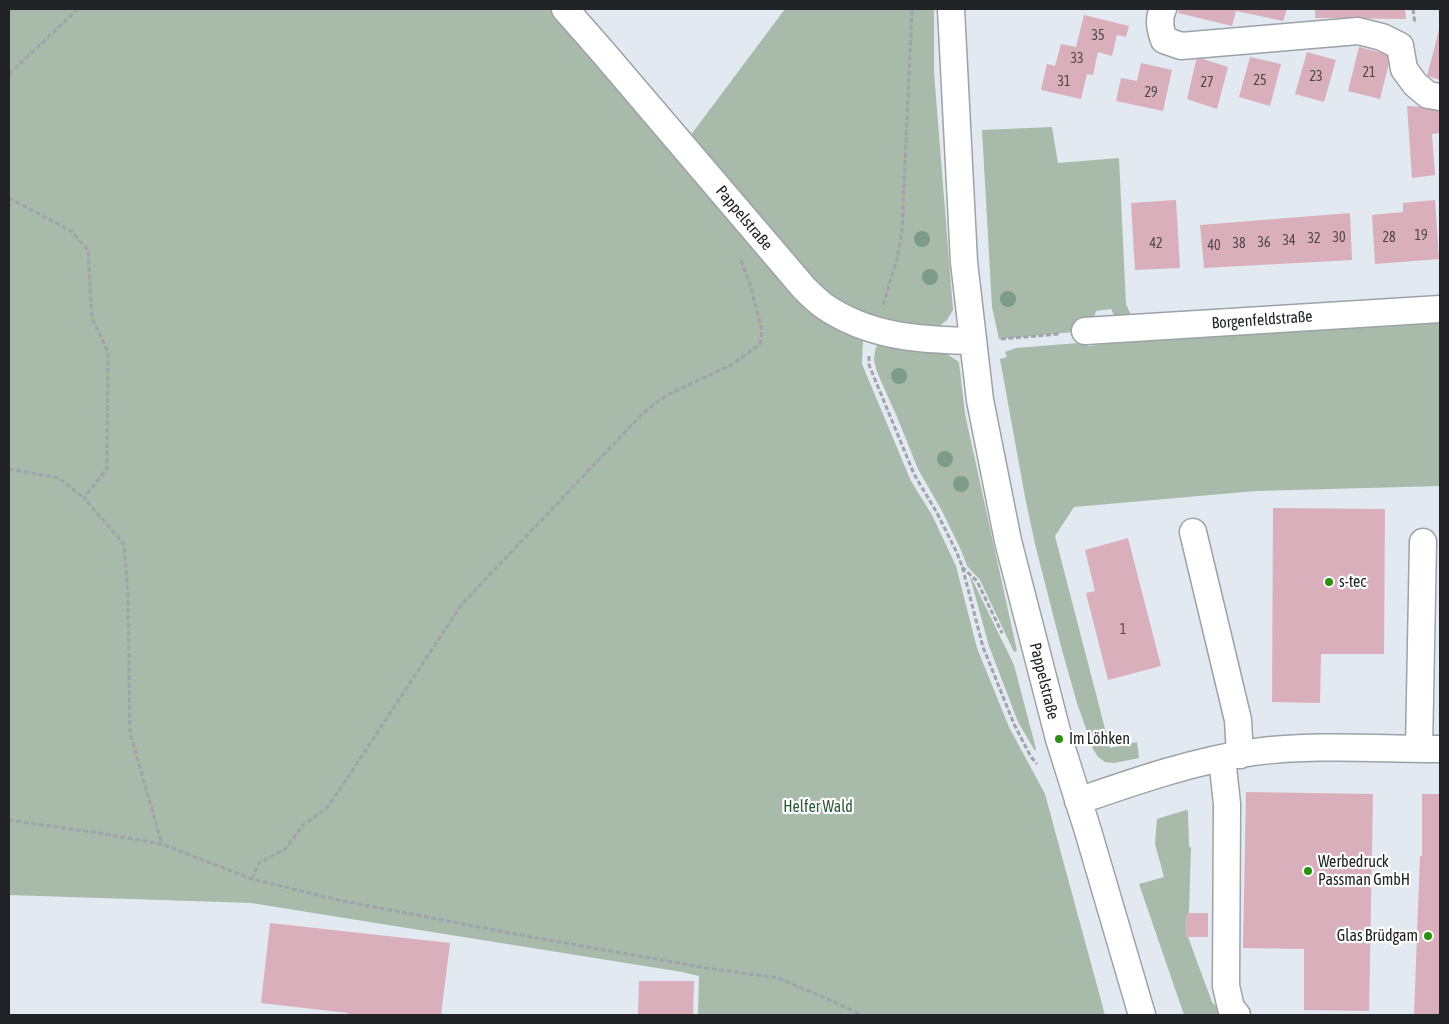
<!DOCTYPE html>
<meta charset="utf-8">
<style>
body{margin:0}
#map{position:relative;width:1449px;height:1024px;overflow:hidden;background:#e2e9f0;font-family:"Asap Condensed",sans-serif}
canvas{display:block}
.frame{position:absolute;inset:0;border:10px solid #212326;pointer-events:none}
</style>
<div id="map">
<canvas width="1449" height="1024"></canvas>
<div class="frame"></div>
</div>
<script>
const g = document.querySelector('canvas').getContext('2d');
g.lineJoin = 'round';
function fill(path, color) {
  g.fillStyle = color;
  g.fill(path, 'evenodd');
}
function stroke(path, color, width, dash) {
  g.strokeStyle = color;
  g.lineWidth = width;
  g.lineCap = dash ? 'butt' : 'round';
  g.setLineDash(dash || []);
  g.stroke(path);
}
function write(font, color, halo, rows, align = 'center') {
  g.font = font + ' "Asap Condensed",sans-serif';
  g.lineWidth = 4.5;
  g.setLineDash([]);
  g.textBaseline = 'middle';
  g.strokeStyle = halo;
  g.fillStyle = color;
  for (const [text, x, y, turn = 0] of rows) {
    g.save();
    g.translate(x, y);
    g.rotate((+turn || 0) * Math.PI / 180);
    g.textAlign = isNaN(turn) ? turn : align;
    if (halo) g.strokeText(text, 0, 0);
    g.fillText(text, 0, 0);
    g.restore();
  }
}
fill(new Path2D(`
 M9 9H556L861 336 863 341 862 364 911 481 932 515 956 566 977 648 1009 727 1045 794 1105 1015H698L699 976 682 972 251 903 9 895Z
 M785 9H934V72L953 310 947 320 938 327 891 324 825 297 690 136Z
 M1052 127 1058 163 1119 158 1126 304 1130 313 1126 323 1117 321 1111 309 1096 311 1092 324 1085 331 999 339 992 307 982 130Z
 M1440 309V486L1256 491 1074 507 1055 536 1110 748 1137 742 1139 758 1114 763 1105 762 1098 757 1093 749 1077 703 1062 650 1035 544 1025 497 1000 359 1007 357 1005 352 1016 348 1078 343 1081 341 1088 346 1145 339Z
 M878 343 944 352 959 362 965 414 1017 651 1014 652 980 580 967 566 961 550 942 511 918 469 897 417 877 372 874 360 875 350Z
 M970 577 973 581 1014 665 1036 749 1035 751 1018 722 989 646Z
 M1186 810 1188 811 1189 846 1191 848 1189 911V913H1187L1186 937H1188L1212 1002 1224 1015H1184L1139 884 1164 877 1155 844 1157 819Z`), '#a8bbaa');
fill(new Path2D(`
 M1179 9H1287L1283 21 1236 11 1232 26 1178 13Z
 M1315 9H1405L1406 19 1315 18Z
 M1084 15 1129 26 1126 37 1117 35 1112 56 1098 52 1093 75 1087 74 1081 99 1041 90 1047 64 1055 66 1061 44 1076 47Z
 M1440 26V80L1427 76Z
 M1359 47 1391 55 1380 99 1348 91Z
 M1307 52 1336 60 1324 102 1295 94Z
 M1197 57 1228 67 1217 109 1187 99Z
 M1250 57 1281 64 1270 106 1239 97Z
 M1141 63 1172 70 1163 111 1116 101 1121 78 1137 81Z
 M1407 106 1440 108V133L1432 134 1435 175 1412 178Z
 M1176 200 1180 268 1135 270 1131 203Z
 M1435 200 1439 259 1375 264 1372 215 1403 212V203Z
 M1350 213 1352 260 1204 268 1200 225Z
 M1273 508 1385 509 1384 654H1321L1320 703 1272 702Z
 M1128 538 1161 666 1108 680 1086 593 1095 591 1085 550Z
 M1246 792 1373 794 1369 1011 1304 1010V949L1243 948Z
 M1422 794H1440V1015H1414L1420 856H1422Z
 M1187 913H1208V937H1186Z
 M270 923 450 943 441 1015H348V1013L261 1003Z
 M639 981H694L693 1015H638Z`), '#d9afbb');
const minor = new Path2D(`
 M565 9 602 51 804 288C810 294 817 301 824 306 869 337 920 340 973 341
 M951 9 964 262 980 400 1008 541 1059 739 1088 831 1142 1015
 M1163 9C1158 19 1160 29 1164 40L1181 46 1358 31 1382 37 1400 46 1404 69 1415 84 1428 95 1440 97
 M1085 331 1440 309
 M1193 532 1238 720 1240 755
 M1419 749 1423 542
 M1222 758 1227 804 1226 986 1231 1008 1237 1015
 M1078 801C1136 781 1193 761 1254 752 1315 744 1378 749 1440 749`);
stroke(minor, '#9ca2a8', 29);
stroke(new Path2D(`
 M1413 9 1415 24
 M9 74 78 9
 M9 198 71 231 88 250 92 318 108 352 107 468 84 498 124 544 128 596 130 733 162 844
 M883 305 897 259 902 231 912 9
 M1001 339 1059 334
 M869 356V365L914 474 937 513 957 553 962 566 983 647 1014 724 1031 757 1037 764
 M9 469 59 478 84 498
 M962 567 977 581 1002 633
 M9 820 99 833 162 844 252 879 338 900 526 936 707 968 778 978 832 1001 862 1015
 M252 879 259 863 285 849 303 825 326 809 340 789 462 604 644 412 667 395 733 364 760 344 762 332 760 323 751 288 740 257`), '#9fa4aa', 3, [5, 2.5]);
stroke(minor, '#fff', 26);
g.fillStyle = '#7d9b8a';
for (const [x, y] of [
 [922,239],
 [930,277],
 [1008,299],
 [899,376],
 [945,459],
 [961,484]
]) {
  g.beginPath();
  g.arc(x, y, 8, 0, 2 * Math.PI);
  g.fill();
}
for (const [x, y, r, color] of [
 [1329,582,5,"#2b900f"],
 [1059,739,5,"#2b900f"],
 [1308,871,5,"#2b900f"],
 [1428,936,5,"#2b900f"]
]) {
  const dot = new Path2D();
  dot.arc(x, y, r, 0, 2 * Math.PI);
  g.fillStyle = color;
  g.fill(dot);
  stroke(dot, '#fff', 2);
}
write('14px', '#4f464b', null, [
 ["35",1098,36],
 ["33",1077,59],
 ["21",1369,73],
 ["23",1316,77],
 ["25",1260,81],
 ["31",1064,82],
 ["27",1207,83],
 ["29",1151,93],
 ["19",1421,236],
 ["30",1339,238],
 ["28",1389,238],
 ["32",1314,239],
 ["34",1289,241],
 ["36",1264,243],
 ["42",1156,244],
 ["38",1239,244],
 ["40",1214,246],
 ["1",1123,630]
]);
write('16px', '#212326', '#fff', [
 ["Pappelstraße",744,218,50],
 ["Borgenfeldstraße",1262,320,-4],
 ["Pappelstraße",1044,681,76]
]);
write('16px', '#212326', '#fff', [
 ["s-tec",1339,582],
 ["Im Löhken",1069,739],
 ["Werbedruck",1318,862],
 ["Passman GmbH",1318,880],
 ["Glas Brüdgam",1418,936,"right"]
], 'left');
write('16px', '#2b5b36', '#fff', [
 ["Helfer Wald",818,807]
]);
</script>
